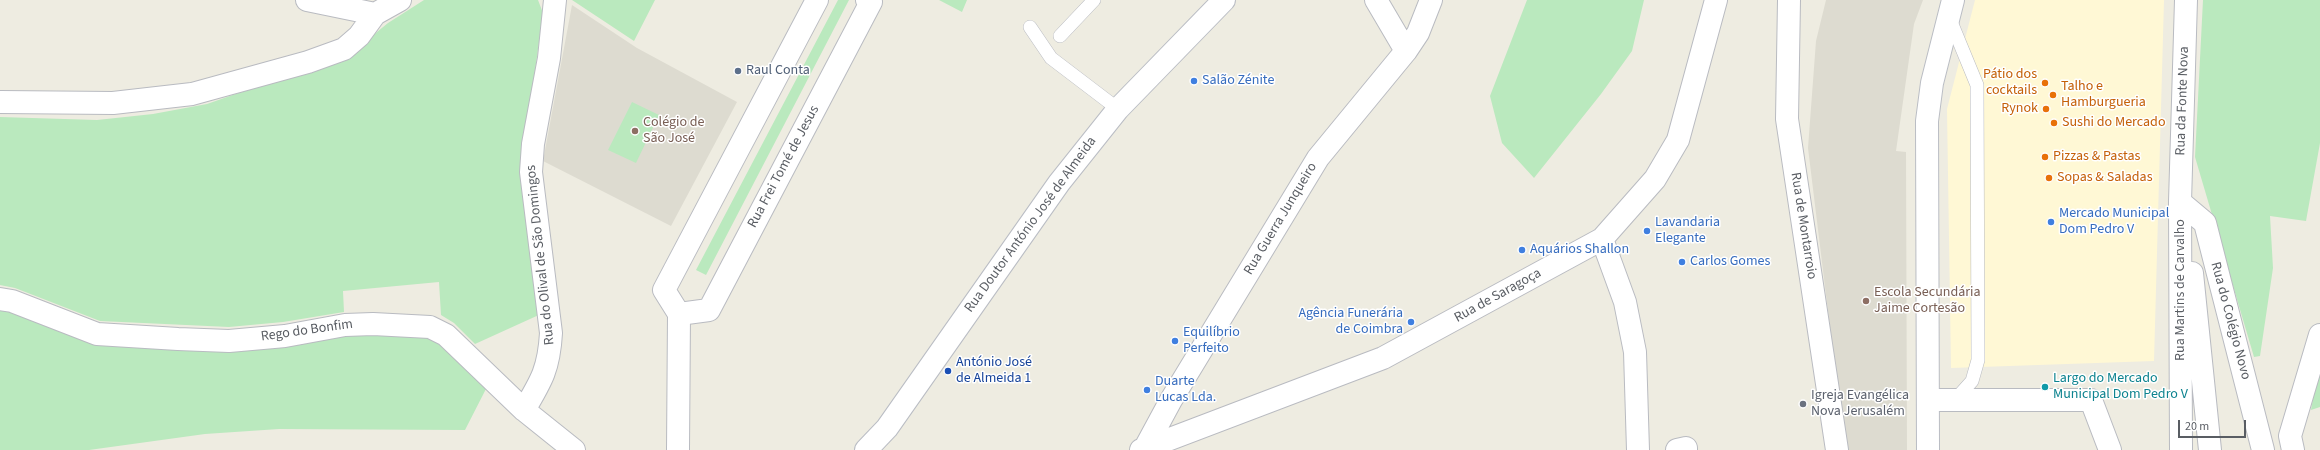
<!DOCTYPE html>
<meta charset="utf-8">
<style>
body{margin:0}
#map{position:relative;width:2320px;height:450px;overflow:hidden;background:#eeece1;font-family:"Source Sans 3",sans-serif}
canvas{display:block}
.scale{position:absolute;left:2178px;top:420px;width:68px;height:18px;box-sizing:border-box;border:2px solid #595d63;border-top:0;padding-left:5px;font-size:12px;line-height:14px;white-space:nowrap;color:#595d63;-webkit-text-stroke:3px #fff;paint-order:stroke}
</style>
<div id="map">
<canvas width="2320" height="450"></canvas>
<div class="scale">20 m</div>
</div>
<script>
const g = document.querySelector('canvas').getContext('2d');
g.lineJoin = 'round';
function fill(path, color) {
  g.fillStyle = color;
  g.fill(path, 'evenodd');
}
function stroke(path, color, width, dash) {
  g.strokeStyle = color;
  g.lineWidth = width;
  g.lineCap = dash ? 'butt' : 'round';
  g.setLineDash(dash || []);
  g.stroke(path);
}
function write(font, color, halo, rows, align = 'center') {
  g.font = font + ' "Source Sans 3",sans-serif';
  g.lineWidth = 3;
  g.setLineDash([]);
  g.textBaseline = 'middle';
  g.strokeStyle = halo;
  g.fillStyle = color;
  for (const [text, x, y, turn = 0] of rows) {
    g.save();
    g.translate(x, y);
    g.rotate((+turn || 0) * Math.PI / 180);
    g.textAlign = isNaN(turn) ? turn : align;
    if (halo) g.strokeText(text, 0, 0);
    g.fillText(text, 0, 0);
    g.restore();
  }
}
fill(new Path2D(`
 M1975 0H2164L2154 361 1951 368 1947 109Z`), '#fff8d5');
fill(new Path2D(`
 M1826 0H1923L1914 24 1896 151 1906 152 1907 450H1845L1808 148 1816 41Z
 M572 5 637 48 737 102 671 226 543 161Z`), '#dddbd0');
fill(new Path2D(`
 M424 0H538L543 13 523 158 541 314 475 344 454 323 441 315 439 282 343 291 344 312 283 322 229 327 100 321 15 288 0 285V117L97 120 153 114 207 104 350 54 388 23Z
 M572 0H655L634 41Z
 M838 0H849L706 275 696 270Z
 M939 0H967L962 12Z
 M1527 0H1644L1632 51 1601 94 1534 178 1502 143 1490 96Z
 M2203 0H2320V143L2306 221 2270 216 2273 268 2260 356 2254 357 2195 157Z
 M632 102 659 115 636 163 608 150Z
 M0 308 95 343 346 333 428 336 441 342 488 385 465 430 279 429 205 434 89 450H0Z
 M2318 369 2320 370V407L2311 410Z`), '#bae9be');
const lane = new Path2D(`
 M1949 17 1977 85 1978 360 1972 381 1955 400
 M1030 27 1051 58 1118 109
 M1060 36 1094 0`);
const street = new Path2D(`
 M307 0 375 14 400 0
 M817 0 664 290 679 314 709 310 871 2 867 0
 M1376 0 1406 51
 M1789 0 1787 119 1837 450
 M0 102 113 103 192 94 308 62 344 49 359 36 375 14
 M2180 202 2205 223 2263 450
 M1602 239 1625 302 1635 352 1638 450
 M2192 273 2210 450
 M0 299 12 301 97 334 178 339 229 341 285 336 345 325 373 324 430 327 446 335 524 410 574 450
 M1929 400H2091L2110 450
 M524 410C542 380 549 368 551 333L531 172 533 144 549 58 555 0
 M678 450 679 314
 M1141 450 1383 358 1602 239 1655 179 1678 140 1716 0
 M1144 450 1171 400 1318 158 1406 51 1418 33 1431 0
 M1677 450 1686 448V450
 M2181 450 2180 202 2186 0
 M2293 450 2290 436 2320 335`);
const secondary = new Path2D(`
 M866 450 887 428 1059 183 1118 109 1224 0
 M1928 450 1927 121 1932 83 1953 0`);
stroke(lane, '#b9bbc1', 14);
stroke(street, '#b9bbc1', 24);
stroke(secondary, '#babdc4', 24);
stroke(lane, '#fff', 13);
stroke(street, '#fff', 22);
stroke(secondary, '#fff', 22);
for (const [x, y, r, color] of [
 [738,71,4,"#5c6f8a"],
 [1194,81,4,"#3f7fe0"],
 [2045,83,4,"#e8710a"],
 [2053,95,4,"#e8710a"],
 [2046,109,4,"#e8710a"],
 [2054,123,4,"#e8710a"],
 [635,131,4,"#8d6e63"],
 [2045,157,4,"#e8710a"],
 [2049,178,4,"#e8710a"],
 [2051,222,4,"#3f7fe0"],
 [1647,231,4,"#3f7fe0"],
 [1522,250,4,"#3f7fe0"],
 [1682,262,4,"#3f7fe0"],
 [1866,301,4,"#8d6e63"],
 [1411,322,4,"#3f7fe0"],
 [1175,341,4,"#3f7fe0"],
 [948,371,4,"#1a4fb4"],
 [2045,387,4,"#0f9aa8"],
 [1147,390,4,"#3f7fe0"],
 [1803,404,4,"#6b7280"]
]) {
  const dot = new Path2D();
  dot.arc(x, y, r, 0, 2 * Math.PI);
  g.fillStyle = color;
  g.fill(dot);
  stroke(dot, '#fff', 1.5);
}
write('14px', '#4e5e75', '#fff', [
 ["Raul Conta",746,71]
], 'left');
write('14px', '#c56008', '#fff', [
 ["Pátio dos",2037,75,"right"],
 ["cocktails",2037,91,"right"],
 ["Talho e",2061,87],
 ["Hamburgueria",2061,103],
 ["Rynok",2038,109,"right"],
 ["Sushi do Mercado",2062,123],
 ["Pizzas & Pastas",2053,157],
 ["Sopas & Saladas",2057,178]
], 'left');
write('14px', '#366cbe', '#fff', [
 ["Salão Zénite",1202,81],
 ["Mercado Municipal",2059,214],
 ["Dom Pedro V",2059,230],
 ["Lavandaria",1655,223],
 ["Elegante",1655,239],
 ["Aquários Shallon",1530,250],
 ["Carlos Gomes",1690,262],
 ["Agência Funerária",1403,314,"right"],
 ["de Coimbra",1403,330,"right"],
 ["Equilíbrio",1183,333],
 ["Perfeito",1183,349],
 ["Duarte",1155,382],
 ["Lucas Lda.",1155,398]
], 'left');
write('14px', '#595d63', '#fff', [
 ["Rua da Fonte Nova",2183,101,-88],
 ["Rua Frei Tomé de Jesus",784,167,-62],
 ["Rua Guerra Junqueiro",1281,219,-59],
 ["Rua Doutor António José de Almeida",1031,225,-54],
 ["Rua de Montarroio",1803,226,81],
 ["Rua do Olival de São Domingos",541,255,-96],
 ["Rua Martins de Carvalho",2181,290,-90],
 ["Rua de Saragoça",1498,296,-29],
 ["Rua do Colégio Novo",2230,321,75],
 ["Rego do Bonfim",307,331,-8]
]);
write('14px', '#785e54', '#fff', [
 ["Colégio de",643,123],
 ["São José",643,139],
 ["Escola Secundária",1874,293],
 ["Jaime Cortesão",1874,309]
], 'left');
write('14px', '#164399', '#fff', [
 ["António José",956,363],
 ["de Almeida 1",956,379]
], 'left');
write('14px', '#0d838f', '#fff', [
 ["Largo do Mercado",2053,379],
 ["Municipal Dom Pedro V",2053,395]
], 'left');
write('14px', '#5b616d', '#fff', [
 ["Igreja Evangélica",1811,396],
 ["Nova Jerusalém",1811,412]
], 'left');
</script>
